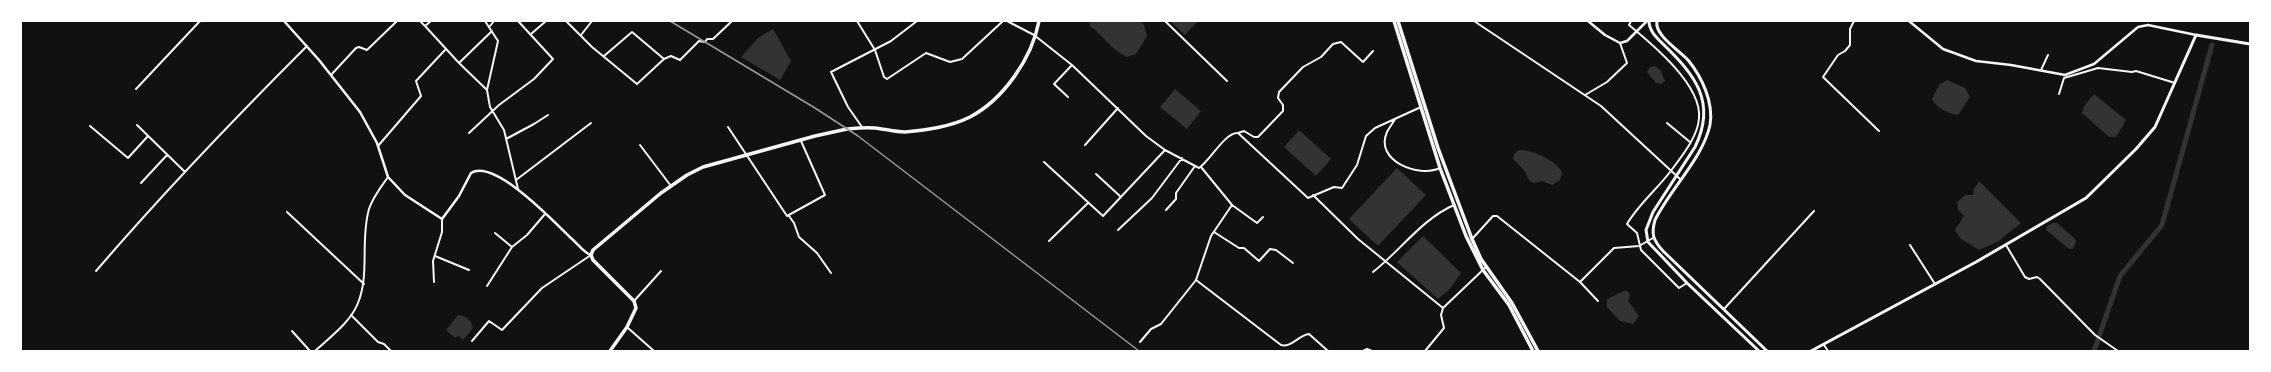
<!DOCTYPE html>
<style>
body{margin:0}
#map{position:relative;width:2271px;height:372px;overflow:hidden;background:#111;font-family:"Work Sans",sans-serif}
canvas{display:block}
.frame{position:absolute;inset:0;border:22px solid #fff;pointer-events:none}
</style>
<div id="map">
<canvas width="2271" height="372"></canvas>
<div class="frame"></div>
</div>
<script>
const g = document.querySelector('canvas').getContext('2d');
g.lineJoin = 'round';
function fill(path, color) {
  g.fillStyle = color;
  g.fill(path, 'evenodd');
}
function stroke(path, color, width, dash) {
  g.strokeStyle = color;
  g.lineWidth = width;
  g.lineCap = dash ? 'butt' : 'round';
  g.setLineDash(dash || []);
  g.stroke(path);
}
fill(new Path2D(`
 M1089 21H1139L1144 25 1147 36 1136 54 1127 57C1109 48 1105 37 1090 26Z
 M1170 21H1198L1185 35Z
 M773 29 791 61 780 80 741 57 758 38Z
 M1655 66 1661 71 1665 81 1661 84 1656 83 1647 72 1650 67Z
 M1947 80 1965 88 1970 97 1958 115C1948 114 1937 108 1932 99L1939 85Z
 M1175 89 1201 111 1187 129 1160 107Z
 M2094 94 2126 120 2116 137H2109L2082 113 2084 106Z
 M1299 130 1331 159 1316 176 1284 147Z
 M1519 150C1532 149 1556 161 1562 172L1560 180 1552 185 1542 181 1533 183 1529 180 1524 170 1513 159 1514 154Z
 M1397 168 1426 195 1378 246 1349 219Z
 M1979 181 2021 223 1999 241 1979 250 1960 238 1955 230 1964 216 1958 210 1957 202 1965 195H1973L1974 189Z
 M2053 223H2057L2074 238 2076 241 2073 249H2069L2046 230 2047 226Z
 M1423 236 1461 273 1450 289 1438 299 1397 262Z
 M1626 290 1630 294 1628 301 1639 316 1633 324 1620 321 1607 307V299Z
 M458 315C466 316 471 319 473 328L463 340 458 336 455 338 446 330Z`), '#333');
stroke(new Path2D(`
 M2094 351 2120 276 2162 225 2212 45`), '#333', 5);
stroke(new Path2D(`
 M420 21 425 26 431 21
 M485 21 498 41 487 90 490 107 504 130 518 189
 M566 21 592 47 637 84 664 59 671 56 680 60 699 41 705 42 707 39H713L732 21
 M857 21 875 50 884 77 887 79 926 53 950 62 962 59 1003 21
 M1007 21 1034 35 1072 65 1146 136 1165 150 1199 168C1210 161 1225 132 1238 133L1308 198 1334 187 1342 188 1357 165 1366 136 1375 128 1421 107
 M1165 21 1227 81
 M1474 21 1601 106 1680 179
 M1631 21 1629 25C1652 44 1702 85 1699 118 1698 137 1681 157 1670 172 1657 189 1638 205 1627 224L1637 233 1641 250 1679 288 1687 283
 M1854 21 1850 29V45L1845 51 1838 55 1823 77 1879 131
 M425 26 459 63 492 31
 M490 26 494 21
 M531 34 546 21
 M581 35 592 21
 M604 56 632 32 664 59
 M459 63 487 90
 M2041 70 2048 55
 M331 75 356 48 359 47 367 50 397 21
 M2064 78 2098 68 2132 72 2136 71 2175 83
 M136 89 200 21
 M2059 94 2064 78
 M1585 95 1607 82 1627 63 1620 43
 M1068 97 1054 84 1072 65
 M1395 119C1393 123 1389 128 1387 132 1374 161 1419 178 1440 168
 M1667 123 1690 142
 M137 125 185 172
 M90 126 128 158 148 136
 M728 127 787 216 825 195 801 141
 M862 127 848 107 831 72 891 41 917 21
 M469 133 499 105 534 79 553 59 518 21
 M1238 133 1244 131 1254 137H1258L1283 111V105L1278 98 1279 92 1303 67 1321 57 1333 44 1341 42 1363 62 1373 51
 M506 139 534 124 548 115
 M640 145 671 186
 M1085 145 1118 108
 M378 146 421 96 416 81 445 50
 M1044 162 1103 216 1165 150
 M1096 174 1121 197
 M516 180 591 123
 M141 183 167 155
 M1313 195 1358 239 1443 308
 M1232 205 1257 223 1263 217
 M1166 210 1176 199V193L1195 166
 M287 212 364 284
 M789 216 794 223 799 237 817 253 831 273
 M1118 230 1152 198 1182 158
 M1214 232 1239 248H1244L1259 261 1270 249 1276 250 1293 263
 M495 233 512 247
 M1473 238 1493 216H1497L1580 282 1598 301
 M1049 241 1088 203
 M1910 245 1935 284
 M2006 245 2025 277 2029 279 2037 277 2040 279 2095 335 2118 351
 M435 256 469 270
 M96 271C163 193 234 119 307 46
 M1373 272C1400 251 1422 219 1454 205
 M1196 280 1281 345C1291 348 1299 335 1309 334L1328 351
 M434 282 433 261 442 232V219
 M1580 282 1614 248 1639 246 1653 238
 M487 286 512 247 527 235 545 214
 M634 301 661 271
 M1724 309 1814 211
 M351 315 378 342 384 344 391 351
 M628 328 654 351
 M292 331 310 351
 M472 341 489 321 502 330 542 288 591 255
 M1140 342 1151 329 1161 324 1196 280 1211 236 1232 205 1201 167
 M1824 345 1828 351
 M315 351C330 337 350 323 358 303 370 273 360 240 369 209 373 197 381 187 388 177
 M1363 351 1367 349 1372 351
 M1425 351 1444 328 1441 315 1443 308 1486 267`), '#f5f5f5', 2);
stroke(new Path2D(`
 M284 21 319 60 360 112 377 143 388 177 405 195 442 219 459 196 471 173C495 158 556 224 572 239 578 244 584 253 591 255
 M1588 21 1605 35 1620 43 1627 41 1647 21
 M1909 21 1943 49 1976 61 2011 65 2065 75 2094 64 2138 27 2148 25 2196 35`), '#f5f5f5', 2.5);
stroke(new Path2D(`
 M1649 21C1649 31 1657 38 1663 44 1695 75 1717 102 1695 147L1653 212 1646 230 1648 242 1687 283 1759 351
 M1657 21C1654 35 1679 50 1688 60 1702 77 1714 103 1710 125 1703 158 1670 189 1655 220 1651 234 1653 240 1663 251L1767 351
 M1811 351 1976 262 2086 198 2136 149 2155 127 2196 35 2250 44`), '#f5f5f5', 3);
stroke(new Path2D(`
 M1394 21 1440 168 1466 236 1483 270 1509 305 1533 351
 M1398 21 1438 148 1472 239 1481 259 1512 303 1538 351
 M610 351 627 327 636 308 634 301 593 260 591 255 593 250 661 193 687 175 703 167 815 136 847 129C857 128 865 127 875 128 885 129 895 132 905 132 926 130 950 127 970 117 1004 99 1032 58 1039 21`), '#f5f5f5', 3.5);
stroke(new Path2D(`
 M670 21 815 108 858 136 1139 351`), '#9a9a9a', 1.5);
</script>
